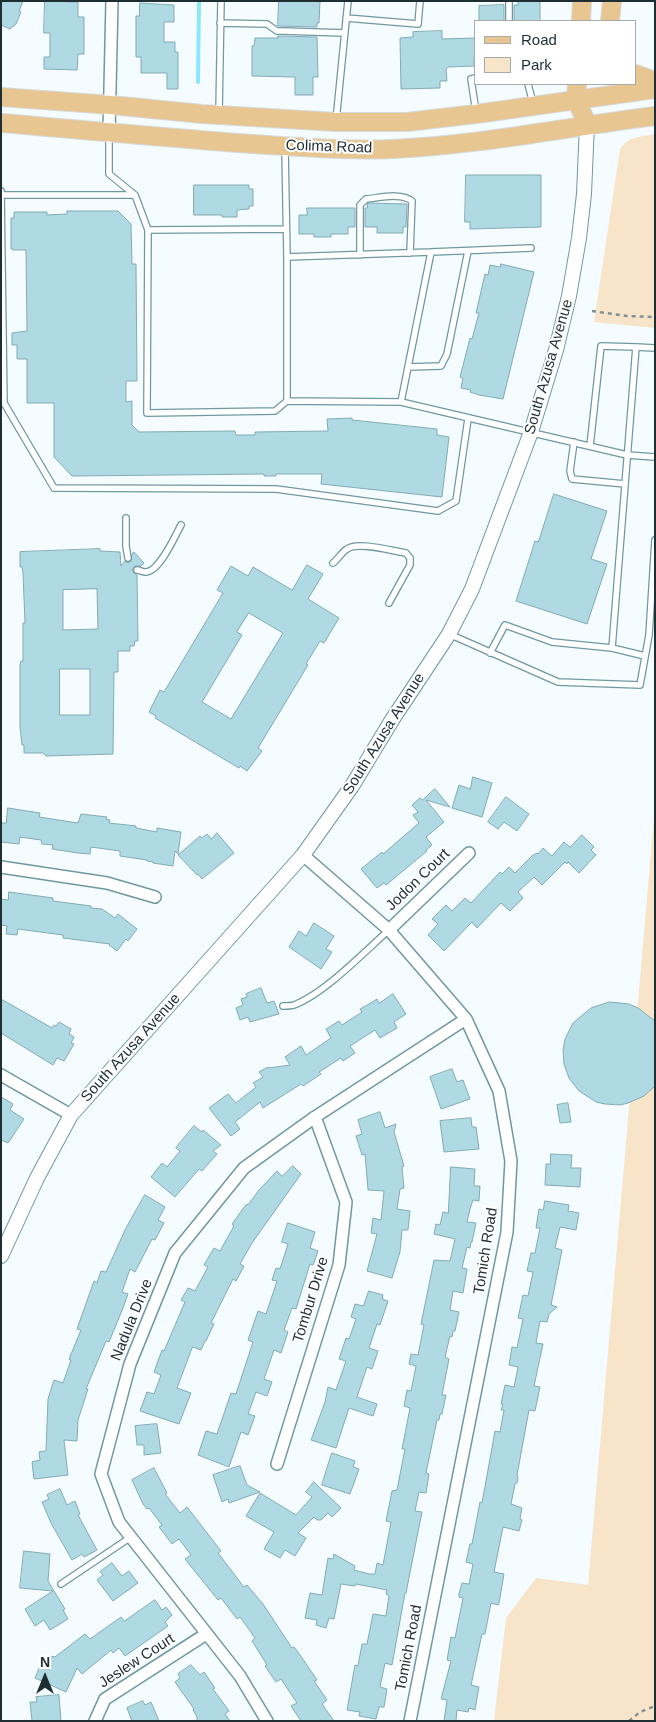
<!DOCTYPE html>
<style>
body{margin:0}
#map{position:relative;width:656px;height:1722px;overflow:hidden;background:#f4fcff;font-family:Arial,sans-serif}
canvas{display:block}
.frame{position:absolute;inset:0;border:2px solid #1e2e32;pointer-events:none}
.legend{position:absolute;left:474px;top:20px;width:162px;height:65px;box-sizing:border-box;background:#fff;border:1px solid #a5abad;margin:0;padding:6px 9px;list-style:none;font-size:15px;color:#1e2e32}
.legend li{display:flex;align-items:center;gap:10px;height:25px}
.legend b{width:25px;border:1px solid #a5abad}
.north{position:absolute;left:20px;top:1652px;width:50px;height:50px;-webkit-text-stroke:4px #fff;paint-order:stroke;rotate:0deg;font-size:14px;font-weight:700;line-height:20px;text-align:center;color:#1e2e32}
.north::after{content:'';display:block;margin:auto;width:18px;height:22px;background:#1e2e32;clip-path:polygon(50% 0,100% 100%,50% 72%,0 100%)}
</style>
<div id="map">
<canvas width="656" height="1722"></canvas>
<div class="frame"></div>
<ul class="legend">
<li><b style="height:6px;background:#e8c691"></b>Road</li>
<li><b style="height:14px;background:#f8e4c9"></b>Park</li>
</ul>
<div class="north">N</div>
</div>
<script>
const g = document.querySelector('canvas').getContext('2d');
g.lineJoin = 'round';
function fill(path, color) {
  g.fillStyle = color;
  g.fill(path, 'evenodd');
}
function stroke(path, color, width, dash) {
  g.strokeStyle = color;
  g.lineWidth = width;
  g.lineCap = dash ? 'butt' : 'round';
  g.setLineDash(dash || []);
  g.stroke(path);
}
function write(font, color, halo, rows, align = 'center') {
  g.font = font + ' Arial,sans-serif';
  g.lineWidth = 4;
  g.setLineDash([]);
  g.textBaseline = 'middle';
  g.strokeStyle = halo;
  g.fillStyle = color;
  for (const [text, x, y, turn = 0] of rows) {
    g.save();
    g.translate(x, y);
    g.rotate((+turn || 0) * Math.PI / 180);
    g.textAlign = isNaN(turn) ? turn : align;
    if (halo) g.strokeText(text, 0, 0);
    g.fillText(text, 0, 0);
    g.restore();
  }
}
fill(new Path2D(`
 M655 134V328L594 322 620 149C629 136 640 137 655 134Z
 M655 805V1721H494L506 1618 536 1578 588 1585Z`), '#f8e4c9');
stroke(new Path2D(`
 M198 82 199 1`), '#8be7fc', 4);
const building = new Path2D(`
 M1 1H23L19 11 21 12 16 24 10 29 1 25Z
 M45 1 78 2V17H84V54H78L77 70 44 69V57H50V33H44Z
 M279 1H320L319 23H317V27L278 26Z
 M518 1H540V21H514V5H518Z
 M140 3 174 5V22H164V42H175V52H178V89H167V73H141V57H136V16H139Z
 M504 5V21H479V6Z
 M442 31V39L475 38 474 66 448 67 446 69 447 81H440V88L401 89 400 38 413 37V32Z
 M278 36 317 37 318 77H313V95H295V77L252 76V46H254L255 38H278Z
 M466 175H541V227L470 229V222H465Z
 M194 185H249V189H253V206H249V209L237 210V217H222V215H194Z
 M368 203 407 204 406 227H403V233H377V227H365V208H367Z
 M307 208H355V227H348V234H331V237H314V234H299V215H307Z
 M67 211H118L131 224 132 264H136L137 381H126V402L132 401V425L139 432 235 431 236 435H255V432L328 431 327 419 352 418V420L437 429V435L449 437 442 497 321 484 322 474H276V476H264V474L72 476 54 457V403H27V359H17V345H12V333L27 331 26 250H13V249H11V218H14V212H47V215L67 214Z
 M501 264 534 272 503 399 479 395 470 392 471 390 461 388 463 378 460 377 470 338 472 339 479 313H476L485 274 488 275 490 265 500 267Z
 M554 494 607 511 591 559 607 564 587 624 516 601 535 541 538 542Z
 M100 549V551L120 552 121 566 125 561 128 563 131 561 132 554 134 552 144 563 141 566H135L132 570 134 573 137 575 138 641H135L134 646H130V651H118V672H114L113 754 46 756 43 753H24V745H22L20 727V664L21 661H23V623H25L23 573 22 567H20V552ZM97 589 98 629 63 630V590ZM60 669H90V715H60Z
 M307 565 323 574 308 599 339 618 324 643 320 641 306 664 308 665 258 748 262 751 247 771 240 766 239 768 212 752 155 718 156 716 149 712 160 690 164 692 223 593 217 590 231 566 248 576 253 567 292 590ZM249 613 283 633 231 719 202 702 242 635 237 632Z
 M473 777 492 783 482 817 452 808 459 785 470 789Z
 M435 789 450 807 426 800 444 822 426 837 432 845 426 850 427 851 386 885 384 883 377 888 361 869 382 852 383 854 419 823 413 815 418 812 412 805 420 798 422 800Z
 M506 797 529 814 517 831 504 822 498 829 488 822Z
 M8 808 40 813 39 817 78 823 81 814 107 817 106 819 110 820 109 823 136 826V828L157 832V828L181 832 178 854 175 851 173 866 153 863V862L147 861V860L120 856V851L91 847 90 854 78 853 52 849 53 845 42 844 41 840 20 837 19 844 1 842V823H6Z
 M217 833 234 853 202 879 198 874 197 875 178 855 200 836 202 838 207 834 211 839Z
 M582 835 594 847 591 850 596 855 579 873 568 862 567 864 565 862 542 885 534 877 518 892 523 898 510 911 501 903 477 928 472 922 444 951 428 935 438 924 432 919 446 905 452 911 465 898 471 903 500 872 502 874 509 867 515 873 533 855 537 853 538 854 543 848 552 856 564 842 570 847Z
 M9 892 53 898V901L91 906V908L102 909 115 918 118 914 137 929 128 941 126 939 117 951 109 945 110 944 63 938V935L18 929 17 935 6 934 7 926 1 925V899L8 900Z
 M314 923 334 936 326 949 332 952 321 969 289 947 299 931 306 936Z
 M261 988 267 1003 274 1001 279 1014 250 1022 248 1017 240 1020 236 1008 243 1005 241 999 247 997 246 994Z
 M393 994 406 1014 394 1022 397 1028 380 1038 375 1030 350 1046 355 1053 343 1061 341 1058 319 1072 321 1074 303 1086 301 1084 263 1108 260 1102 235 1122 240 1129 231 1136 209 1108 228 1094 236 1103 256 1087 253 1083 263 1077 259 1072 268 1067 269 1068 290 1065 285 1057 301 1046 306 1055 331 1038 326 1029 339 1021 342 1025 362 1012 360 1009 369 1004 377 999 379 1003Z
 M1 999 52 1028 54 1025 56 1026 59 1022 71 1029 69 1034 74 1037 71 1043 74 1044 64 1061 57 1058 53 1065 1 1033Z
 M610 1002 629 1004 638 1008 655 1021V1086L644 1096 628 1103 620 1105 605 1104 596 1102 579 1091 569 1078 564 1064 563 1050 565 1039 573 1023 591 1008Z
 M452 1069 457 1082 463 1080 470 1099 441 1109 430 1077Z
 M1 1097 13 1104 10 1110 24 1119 8 1143 1 1140Z
 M568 1103 571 1122 560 1123 557 1105Z
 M380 1112 385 1128 396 1124 394 1132 404 1166 402 1167 404 1188 400 1189 397 1209 410 1211 408 1230H402L400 1252 392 1278 367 1271 377 1234 371 1233 373 1218 381 1220 384 1191 368 1190 365 1154 362 1155 356 1136 362 1134 358 1120Z
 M471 1118 472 1127H476L479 1149 444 1152 440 1121Z
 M194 1126 202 1132 203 1130 221 1145 213 1151 217 1154 202 1171 199 1169 175 1197 151 1177 162 1163 167 1167 180 1151 176 1148Z
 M551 1154 572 1155 571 1168H581L580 1187 545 1185 546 1164H550Z
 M293 1166 301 1174 252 1243 240 1264 244 1266 236 1281 233 1279 211 1323 214 1324 206 1341H205L201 1350 193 1347 192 1348 177 1388 191 1393 179 1424 140 1411 147 1392 154 1394 161 1375 154 1372 162 1350 164 1351 185 1302 181 1300 188 1288 195 1291 208 1267 204 1265 214 1248 220 1251 234 1226 232 1224 245 1206 247 1204 248 1205 259 1190 277 1171 282 1176Z
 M451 1167 475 1169 474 1186H480L479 1201 473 1200 470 1209 467 1222 476 1223 472 1242H471L470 1248 467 1247 462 1268 467 1269 463 1293 453 1291 450 1310 459 1312 455 1331H453L452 1337 450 1336 445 1357 449 1359 442 1395H446L442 1414H440L439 1420H437L426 1473 429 1474 426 1493 419 1492 415 1511 422 1512 419 1527 406 1593H405L392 1665 385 1663 380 1687 387 1689 384 1707H379L376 1719 359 1716 360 1712 347 1710 355 1665 358 1666 362 1644H367L373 1614 386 1616 389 1596 386 1594 387 1590 356 1584 355 1586 341 1584 334 1619 329 1618 326 1628 316 1625 317 1620 305 1618 310 1593 322 1595 328 1558 333 1559 334 1554 355 1566 354 1570 369 1574H375L377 1563 383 1565 391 1522 386 1521 392 1491 397 1490 405 1449H402L410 1408 404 1406 407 1390 411 1391 416 1366 409 1364 411 1354 418 1355 424 1325 421 1324 434 1260 450 1261 455 1239 434 1234 436 1224 440 1225 443 1212 448 1213Z
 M145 1195 165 1207 158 1220 164 1223 155 1240 152 1239 135 1272 130 1269 122 1292 128 1294 123 1308 109 1342 106 1341 86 1389H88L78 1420 77 1441 64 1440 68 1475 34 1479 32 1462 40 1460 39 1452 46 1451 48 1399 54 1380 63 1383 71 1360 69 1359 81 1330 77 1329 94 1281 97 1283 101 1271 106 1272 126 1228Z
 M545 1201 569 1205 568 1211 579 1213 576 1230 560 1227 555 1248 562 1250 551 1305 557 1307 549 1314 547 1322 540 1321 536 1343 543 1344 534 1386 540 1387 535 1411 529 1410 517 1475 518 1477 517 1483 515 1484 511 1504 522 1508 520 1519 522 1520 519 1531 503 1527 494 1572 504 1574 499 1603 498 1605 491 1603 485 1634H482L471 1685 479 1687 475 1710 469 1708 468 1712 457 1710 456 1721H444L447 1700 441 1699 451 1661 447 1660 451 1637 455 1638 463 1598 459 1597V1594L462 1583 469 1584 473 1564 466 1562 470 1544H472L480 1502 482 1503 495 1431 500 1432 504 1410H501L503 1404H501L505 1385 514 1387 518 1367 509 1365 512 1347 517 1348 523 1319 518 1318 523 1295 528 1296 533 1272 527 1271 531 1253H535L540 1228H536L539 1209 543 1210Z
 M288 1223 315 1232 310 1248 318 1251 313 1265 310 1264 296 1309 292 1308 284 1330 288 1332 281 1353 274 1350 264 1379 272 1382 267 1396 256 1392 248 1414 255 1416 248 1435 241 1432 229 1467 198 1455 206 1431 217 1434 231 1393 236 1394 253 1342 248 1340 258 1311 266 1314 277 1281 272 1280 276 1268 280 1269 288 1244 282 1242Z
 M369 1291 383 1295 382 1299 388 1301 380 1325 377 1324 369 1348 378 1351 372 1369 367 1367 357 1397 377 1404 373 1416 349 1408 336 1448 311 1440 325 1402 328 1387 336 1390 346 1361 339 1359 346 1338 349 1339 356 1319 351 1317 355 1304 363 1306Z
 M157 1424 161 1453 144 1455V1445H137L135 1426Z
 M332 1453 355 1461 353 1467 359 1469 350 1494 322 1485Z
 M240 1466 247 1485 260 1492 229 1503 228 1499 222 1502 213 1475Z
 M154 1468 167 1493 165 1494 180 1513 187 1507 221 1551 218 1553 244 1587 247 1585 263 1604 292 1648 294 1647 298 1652 317 1680 314 1681 327 1700 322 1704 334 1721H301L291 1706 297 1703 281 1679 276 1682 265 1666 267 1665 264 1660 252 1641 255 1638 240 1617 237 1619 221 1598 218 1600 185 1559 191 1555 179 1539 172 1544 159 1527 162 1525 149 1508 147 1509 143 1504 132 1480Z
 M314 1482 341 1508 332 1517 328 1513 321 1520H317L314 1517 298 1533 306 1538 295 1556 285 1550 280 1558 264 1549 274 1532 246 1516 260 1493 296 1515 312 1497 306 1492Z
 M60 1489 67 1505 75 1501 80 1514 78 1515 97 1550 84 1557 82 1554 72 1560 51 1523 42 1502 49 1499 47 1495Z
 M24 1551 50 1554 48 1581 65 1609 63 1610 68 1619 50 1630 44 1620 35 1626 25 1609 53 1591 20 1588Z
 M112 1563 122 1576 129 1571 138 1583 113 1601 97 1580 103 1575 100 1572Z
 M155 1600 162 1610 166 1607 172 1615 165 1622 168 1626 125 1656 119 1648 113 1653 111 1650 82 1674 77 1668 66 1692 35 1678 44 1656 50 1659 51 1656 55 1657 85 1634 90 1639 121 1617 124 1621Z
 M191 1665 200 1675 204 1672 215 1688 213 1689 229 1711 225 1714 230 1721H197V1717L193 1710 194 1709 175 1682 180 1678 178 1674Z
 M59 1695 61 1721H32L30 1702H37L36 1697Z
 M143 1701 145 1705 151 1702 159 1721H132L127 1708Z`);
fill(building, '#afd9e3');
stroke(building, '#83abb5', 1);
const service = new Path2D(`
 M509 1V21
 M346 18 418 24 420 1
 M220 23 267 24 277 31H283L345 33
 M475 78 471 79 476 112
 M528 84 533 103
 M219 113 221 1
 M336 121 348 1
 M109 135V174L135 195 148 230 147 413 275 411 287 401
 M285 149 287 257
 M1 191 4 403 54 488 276 489 438 511 456 501 468 419
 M1 195H134
 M148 230 286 229
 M531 248 431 252 401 402 627 455 655 457
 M360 255V205L366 199C379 198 401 192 412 201L410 253
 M408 367 441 366 447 354 468 251
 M401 402 287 401V257L431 252
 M574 442 570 471 572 479 625 484
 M590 446 601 346 636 347
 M126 518V546L128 558
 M333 563C338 559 342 552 347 549 357 541 393 551 406 553L410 558V565L389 603
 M137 570C139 570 143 572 145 572 159 573 175 536 181 525
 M449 634 558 682 640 685 649 635 655 540
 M490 653 505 625 552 642 612 648
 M645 656 612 648 636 347 655 348
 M283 1006C286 1006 291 1006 294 1005 324 994 364 952 389 930
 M61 1584 131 1537`);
const minor = new Path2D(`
 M109 132 112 1
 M303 855 389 930 466 1019 499 1091 511 1161 507 1232 410 1721
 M1 867 107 883 155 897
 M389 930 469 853
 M1 1075 71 1115
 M277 1464 339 1265 346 1202 315 1117
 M95 1721 105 1699 206 1634
 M267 1721 240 1676 119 1522 101 1474 130 1364 175 1253 244 1168 315 1117 466 1019`);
const tertiary = new Path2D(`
 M1 1256 37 1178 71 1115 303 855 352 786 392 720 449 634 472 589 531 432 556 350 569 296 579 238 584 194 587 124`);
const primary = new Path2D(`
 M581 21 582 1
 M610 21 612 1
 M635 74 655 81
 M577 84 576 99 587 124
 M1 97 111 105 202 114 336 122H407L476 114 655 89
 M1 123C85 130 169 138 253 144 300 147 346 151 393 149 481 145 567 127 655 116`);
stroke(service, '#7098a1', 8);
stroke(minor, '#7098a1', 14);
stroke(tertiary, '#7098a1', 16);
stroke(primary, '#d6d9da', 20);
stroke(new Path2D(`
 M592 311 627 316 655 317
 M629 1721 640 1712 655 1706`), '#849094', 2.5, [4, 4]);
stroke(service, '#fff', 5.5);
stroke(minor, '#fff', 11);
stroke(tertiary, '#fff', 14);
stroke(primary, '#e8c691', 18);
write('15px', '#1e2e32', '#fff', [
 ["Colima Road",329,147,2],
 ["South Azusa Avenue",549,367,-74],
 ["South Azusa Avenue",384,734,-58],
 ["Jodon Court",418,880,-44],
 ["South Azusa Avenue",131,1048,-48],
 ["Tomich Road",486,1251,-81],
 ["Tombur Drive",311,1300,-73],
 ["Nadula Drive",132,1320,-68],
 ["Tomich Road",409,1648,-79],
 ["Jeslew Court",137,1661,-33]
]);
</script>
